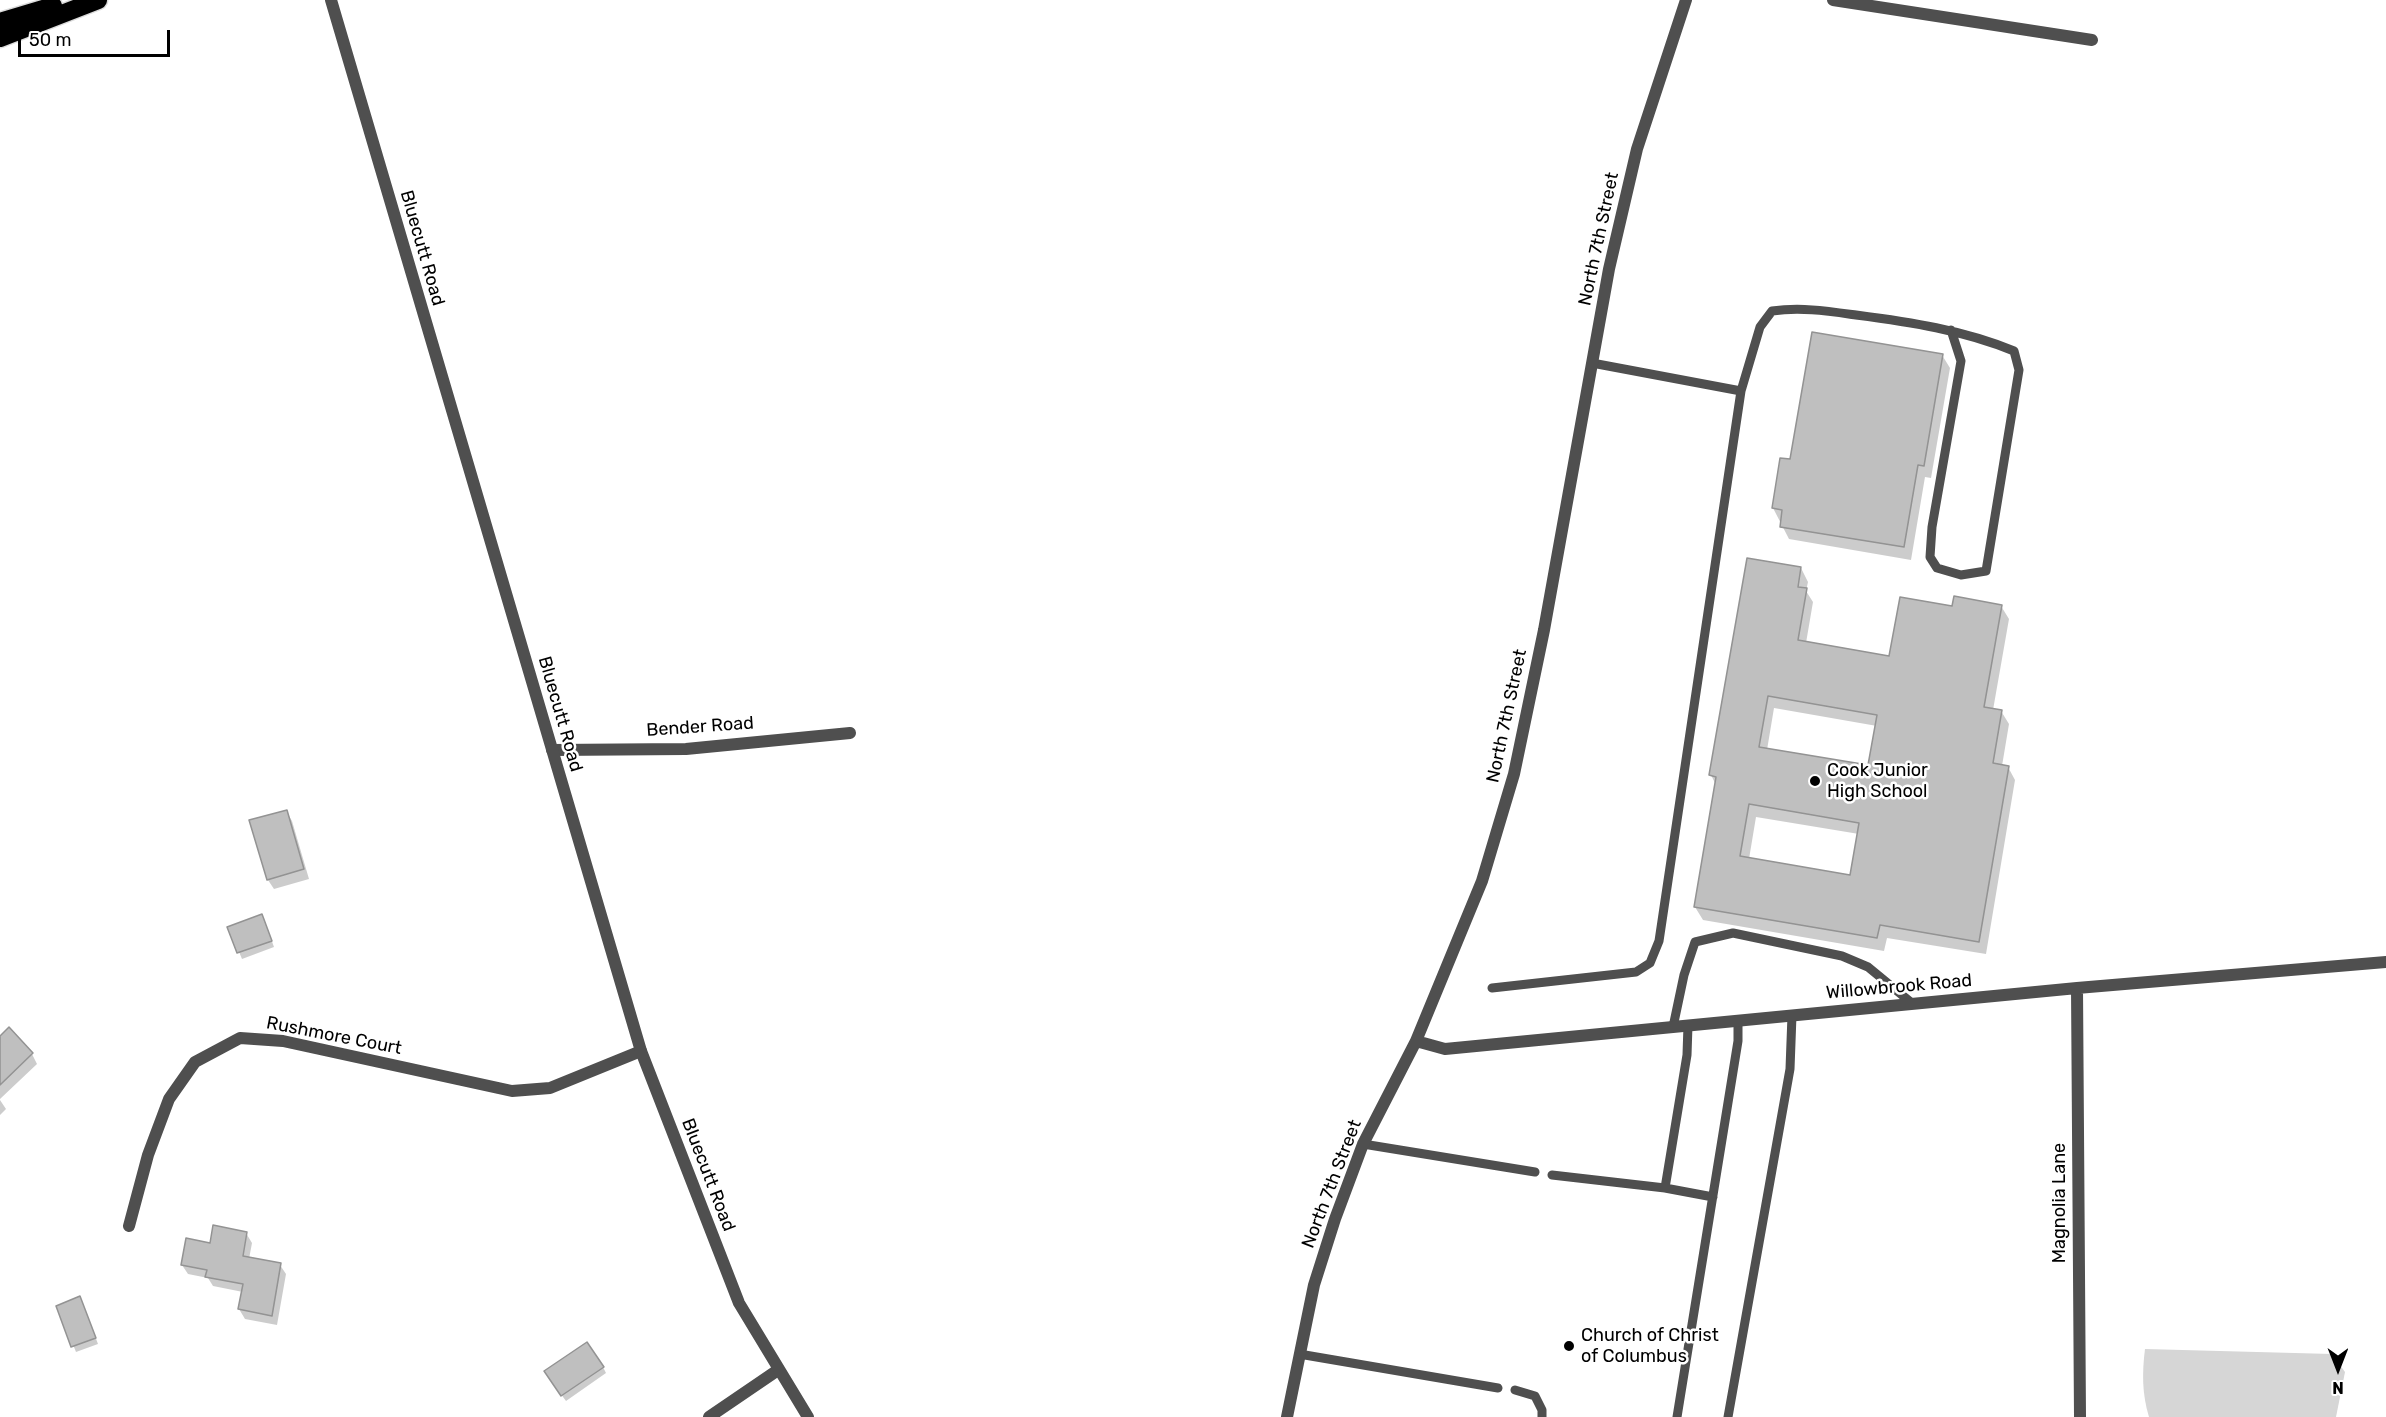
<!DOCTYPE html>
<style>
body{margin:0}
#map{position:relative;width:2386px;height:1417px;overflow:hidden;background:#fff;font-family:Rubik,sans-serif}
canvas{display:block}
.north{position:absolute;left:2308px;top:1339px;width:60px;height:60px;-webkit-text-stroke:4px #fff;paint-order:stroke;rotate:180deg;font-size:16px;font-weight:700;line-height:24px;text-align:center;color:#000}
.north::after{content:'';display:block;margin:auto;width:21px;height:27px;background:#000;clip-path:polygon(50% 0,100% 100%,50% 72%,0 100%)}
.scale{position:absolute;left:18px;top:30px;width:152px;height:27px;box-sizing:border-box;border:3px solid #000;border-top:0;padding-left:8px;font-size:18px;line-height:21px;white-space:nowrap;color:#000;-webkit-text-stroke:4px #fff;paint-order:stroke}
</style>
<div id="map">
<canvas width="2386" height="1417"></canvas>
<div class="north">N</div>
<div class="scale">50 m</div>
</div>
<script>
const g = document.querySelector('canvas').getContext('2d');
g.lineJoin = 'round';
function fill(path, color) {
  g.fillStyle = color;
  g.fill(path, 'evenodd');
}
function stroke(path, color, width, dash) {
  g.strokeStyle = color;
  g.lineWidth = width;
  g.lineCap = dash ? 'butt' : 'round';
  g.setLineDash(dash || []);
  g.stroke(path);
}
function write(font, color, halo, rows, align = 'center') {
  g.font = font + ' Rubik,sans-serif';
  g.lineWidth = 5;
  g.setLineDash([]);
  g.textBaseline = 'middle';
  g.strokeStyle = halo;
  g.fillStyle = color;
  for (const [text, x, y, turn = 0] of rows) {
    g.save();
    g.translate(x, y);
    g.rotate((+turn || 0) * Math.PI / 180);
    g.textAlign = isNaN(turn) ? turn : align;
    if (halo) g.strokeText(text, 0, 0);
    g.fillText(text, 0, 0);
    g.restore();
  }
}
fill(new Path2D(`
 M2145 1349 2332 1354 2345 1372 2336 1417H2149C2142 1394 2142 1373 2145 1349Z`), '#d6d6d6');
fill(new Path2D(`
 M1942 355 1950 368 1931 478 1925 477 1911 560 1789 539 1773 508 1792 461Z
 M1801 568 1808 582 1806 591 1813 602 1806 643 1891 658 1954 608 2001 606 2009 619 1993 710 2001 711 2009 724 2002 766 2008 767 2015 780 1986 954 1887 938 1884 951 1703 920 1695 907 1716 785 1711 775ZM1774 708 1877 726 1869 767 1767 750ZM1756 817 1859 834 1852 876 1749 859Z
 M286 811 292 821 309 879 274 889 268 880Z
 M265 922 274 947 242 959 229 928Z
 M0 1038 32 1054 37 1064 0 1099Z
 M0 1100 6 1109 0 1115Z
 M246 1233 252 1243 249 1259 280 1265 286 1274 277 1325 245 1319 239 1309 243 1292 213 1286 208 1278 188 1274 182 1265 211 1245Z
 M83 1304 98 1344 76 1352 58 1307Z
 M603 1367 606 1373 566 1401 549 1378Z`), '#0003');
const building = new Path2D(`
 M1812 332 1943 354 1924 466 1918 465 1904 547 1780 527 1782 510 1772 508 1780 458 1790 459Z
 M1747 558 1801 567 1798 587 1807 588 1798 640 1889 656 1900 597 1952 606 1954 596 2002 605 1984 707 2002 710 1993 763 2009 766 1979 942 1880 925 1877 938 1694 907 1716 777 1709 775ZM1768 696 1877 715 1868 765 1759 747ZM1749 804 1859 823 1850 875 1740 856Z
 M287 810 304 869 267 880 249 820Z
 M262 914 272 941 237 953 227 927Z
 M9 1027 33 1053 0 1085V1036Z
 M213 1225 247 1232 243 1256 281 1263 272 1316 238 1309 243 1284 205 1277 207 1270 181 1265 186 1238 210 1243Z
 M80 1296 96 1338 71 1347 56 1306Z
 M587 1342 604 1367 561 1396 544 1371Z`);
fill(building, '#bfbfbf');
stroke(building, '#939393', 1.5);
const motorway = new Path2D(`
 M0 22 53 6
 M0 38 98 0`);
stroke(motorway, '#dbdbdb', 21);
stroke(new Path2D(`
 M1592 363 1741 391
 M1492 988 1636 972 1650 963 1659 941 1741 391 1760 327 1772 311C1801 307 1827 311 1856 315 1910 322 1963 330 2014 351L2019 370 1986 571 1961 575 1937 568 1930 557 1932 527 1961 361 1951 330
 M1688 1025 1687 1055 1665 1188 1713 1197
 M1673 1027 1684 975 1695 942 1733 933 1842 956 1868 967 1913 1004
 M1363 1144 1535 1172
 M1552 1175 1665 1188
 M1299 1354 1498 1388
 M1515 1390 1535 1396 1542 1410V1417
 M1677 1417 1738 1041V1020
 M1728 1417 1790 1069 1792 1015`), '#4f4f4f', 9);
stroke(new Path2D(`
 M1833 0 2092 40
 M552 750 686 749 850 733
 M2077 988 2080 1417
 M1416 1041 1445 1049 2077 988 2386 962
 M129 1226 148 1155 169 1099 195 1062 240 1038 283 1041 512 1091 550 1088 641 1051
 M709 1417 778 1370
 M1287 1417 1314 1285 1335 1219 1363 1144 1416 1041 1482 881 1514 774 1544 630 1609 269 1637 149 1686 0`), '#4f4f4f', 12);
stroke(new Path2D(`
 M331 0 641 1051 739 1303 808 1417`), '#4f4f4f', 12);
stroke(motorway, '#000', 18);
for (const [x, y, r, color] of [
 [1815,781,6,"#000"],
 [1569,1346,6,"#000"]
]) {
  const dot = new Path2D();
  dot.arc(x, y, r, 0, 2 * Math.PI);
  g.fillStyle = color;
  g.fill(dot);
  stroke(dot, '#fff', 2);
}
write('18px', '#000', '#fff', [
 ["North 7th Street",1599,239,-78],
 ["Bluecutt Road",422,248,74],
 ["Bluecutt Road",560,714,74],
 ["North 7th Street",1507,716,-78],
 ["Bender Road",700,727,-4],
 ["Willowbrook Road",1899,987,-5],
 ["Rushmore Court",334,1036,11],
 ["Bluecutt Road",708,1175,69],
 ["North 7th Street",1332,1184,-69],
 ["Magnolia Lane",2060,1203,-90]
]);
write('18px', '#000', '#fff', [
 ["Cook Junior",1827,771],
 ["High School",1827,792],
 ["Church of Christ",1581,1336],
 ["of Columbus",1581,1357]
], 'left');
</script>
